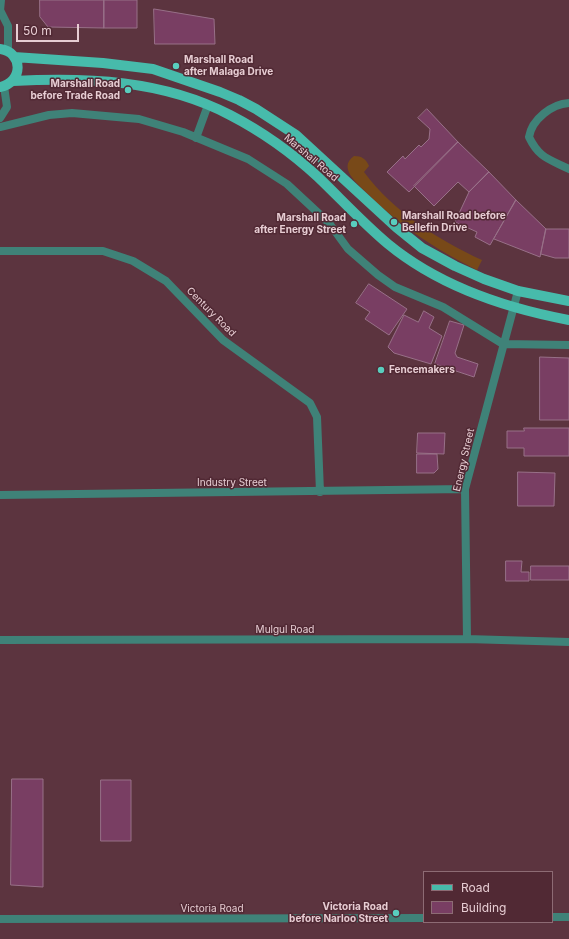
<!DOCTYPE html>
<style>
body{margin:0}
#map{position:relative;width:569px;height:939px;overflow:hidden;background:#5c343f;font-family:Inter,sans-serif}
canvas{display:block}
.legend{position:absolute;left:423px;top:871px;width:130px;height:52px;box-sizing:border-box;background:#512934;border:1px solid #8d6b74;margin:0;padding:5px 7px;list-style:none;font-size:12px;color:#e7cdd3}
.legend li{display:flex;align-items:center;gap:8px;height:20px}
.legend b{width:20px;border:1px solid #8d6b74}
.scale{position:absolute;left:16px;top:24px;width:63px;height:18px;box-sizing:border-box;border:2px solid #e7cdd3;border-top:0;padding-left:5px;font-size:12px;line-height:14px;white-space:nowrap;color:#e7cdd3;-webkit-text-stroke:3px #512934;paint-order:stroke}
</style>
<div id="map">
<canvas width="569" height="939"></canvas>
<ul class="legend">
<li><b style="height:5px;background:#47bbab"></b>Road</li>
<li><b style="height:11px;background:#793e63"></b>Building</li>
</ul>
<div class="scale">50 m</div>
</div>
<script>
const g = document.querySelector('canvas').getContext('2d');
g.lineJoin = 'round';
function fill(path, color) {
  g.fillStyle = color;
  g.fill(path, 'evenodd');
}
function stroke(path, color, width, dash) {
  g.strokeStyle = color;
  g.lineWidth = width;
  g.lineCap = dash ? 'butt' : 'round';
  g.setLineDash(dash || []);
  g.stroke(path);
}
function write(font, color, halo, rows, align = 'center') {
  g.font = font + ' Inter,sans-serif';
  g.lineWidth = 3;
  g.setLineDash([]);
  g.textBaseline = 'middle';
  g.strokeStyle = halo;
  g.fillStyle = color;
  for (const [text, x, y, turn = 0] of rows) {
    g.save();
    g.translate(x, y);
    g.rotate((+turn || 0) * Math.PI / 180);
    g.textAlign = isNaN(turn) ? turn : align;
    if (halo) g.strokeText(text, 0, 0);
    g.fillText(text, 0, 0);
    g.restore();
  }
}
fill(new Path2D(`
 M354 156C362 156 366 159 369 166L364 172C393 211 438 240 482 260L477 270C435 249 400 226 367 193 358 184 337 168 354 156Z`), '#784918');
const building = new Path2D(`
 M40 0H104V28L48 27 40 17Z
 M104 0H137V28H104Z
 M154 9 214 19 215 44H155Z
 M427 109 458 142 409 192 387 172 403 156 405 159 419 145 421 147 429 139 430 129 418 118Z
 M458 142 489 172 469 192 458 182 434 206 414 186Z
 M489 172 516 200 490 245 475 237 477 232 455 222 469 192Z
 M516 200 546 229 540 257 494 239Z
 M546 229H569V258H555L541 254Z
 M369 284 407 309 389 335 365 319 370 312 356 303Z
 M424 311 434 317 429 328 442 336 431 364 394 353 388 347 404 315 418 322Z
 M450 321 464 325 455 353 457 357 478 364 474 377 435 364Z
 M540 357 569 358V420H540Z
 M524 428H569V456H524V448H507V431H524Z
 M418 433H445L444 454 417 453Z
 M417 454H437L438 469 434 473H417Z
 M518 472 555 473 554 506H518Z
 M506 561H522L521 572H529V581H506Z
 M531 566H569V580H531Z
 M12 779H43V887L11 885Z
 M101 780H131V841H101Z`);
fill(building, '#793e63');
stroke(building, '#987088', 1);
stroke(new Path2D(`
 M0 10 8 26V51
 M0 11 1 0
 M569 103C552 104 532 119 529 137 539 158 549 159 569 169
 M0 118 7 107 4 86
 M0 127 49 115 72 113 139 119 183 132 248 159 287 184 329 223 348 249 378 275 395 287 443 307 503 344 569 345
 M196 138 208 105
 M0 251H103L133 261 166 281 223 340 310 403 317 417 320 492
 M0 495 465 489
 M467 639 465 489 518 291
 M0 640 467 639 569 642
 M552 917H569
 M0 919 424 918`), '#3f8278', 8);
stroke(new Path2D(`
 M0 49C24 52 23 83 0 87
 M14 57 103 63 153 69 220 92 239 100 256 109 296 135 396 227 422 248 455 266 484 279 518 291 569 301
 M13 81C87 77 163 80 230 115 261 131 292 153 318 177 341 199 363 223 388 244 439 286 505 308 569 320`), '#47bbab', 10);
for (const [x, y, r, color] of [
 [176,66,4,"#59cebe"],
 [128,90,4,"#59cebe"],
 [394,222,4,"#59cebe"],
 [354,224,4,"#59cebe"],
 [381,370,4,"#59cebe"],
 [396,913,4,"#59cebe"]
]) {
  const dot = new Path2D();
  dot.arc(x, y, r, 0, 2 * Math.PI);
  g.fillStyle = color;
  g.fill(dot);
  stroke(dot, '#512934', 1.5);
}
write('bold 10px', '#e7cdd3', '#512934', [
 ["Marshall Road",184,60],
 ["after Malaga Drive",184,72],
 ["Marshall Road",120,84,"right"],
 ["before Trade Road",120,96,"right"],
 ["Marshall Road before",402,216],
 ["Bellefin Drive",402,228],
 ["Marshall Road",346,218,"right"],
 ["after Energy Street",346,230,"right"],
 ["Fencemakers",389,370],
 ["Victoria Road",388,907,"right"],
 ["before Narloo Street",388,919,"right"]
], 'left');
write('10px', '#e7cdd3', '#512934', [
 ["Marshall Road",311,158,40],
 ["Century Road",211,312,45],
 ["Energy Street",464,460,-77],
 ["Industry Street",232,483],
 ["Mulgul Road",285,630],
 ["Victoria Road",212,909]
]);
</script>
